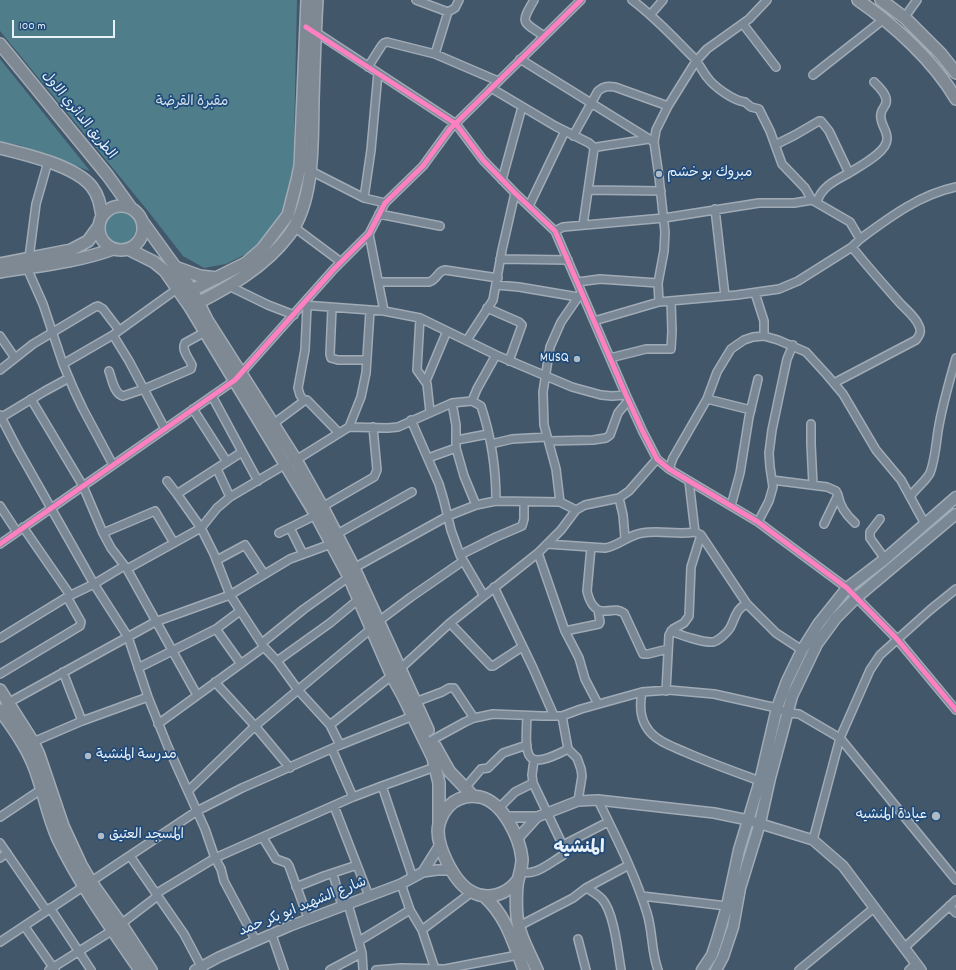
<!DOCTYPE html>
<meta charset="utf-8">
<style>
body{margin:0}
#map{position:relative;width:956px;height:970px;overflow:hidden;background:#43576b;font-family:Dekko,sans-serif}
canvas{display:block}
.scale{position:absolute;left:12px;top:20px;width:103px;height:18px;box-sizing:border-box;border:2px solid #e8f1f8;border-top:0;padding-left:5px;font-size:12px;line-height:14px;white-space:nowrap;color:#e8f1f8;-webkit-text-stroke:3px #1f4a7a;paint-order:stroke}
</style>
<div id="map">
<canvas width="956" height="970"></canvas>
<div class="scale">100 m</div>
</div>
<script>
const g = document.querySelector('canvas').getContext('2d');
g.lineJoin = 'round';
function fill(path, color) {
  g.fillStyle = color;
  g.fill(path, 'evenodd');
}
function stroke(path, color, width, dash) {
  g.strokeStyle = color;
  g.lineWidth = width;
  g.lineCap = dash ? 'butt' : 'round';
  g.setLineDash(dash || []);
  g.stroke(path);
}
function write(font, color, halo, rows, align = 'center') {
  g.font = font + ' Dekko,"Playpen Sans Arabic",sans-serif';
  g.lineWidth = 3.5;
  g.setLineDash([]);
  g.textBaseline = 'middle';
  g.strokeStyle = halo;
  g.fillStyle = color;
  for (const [text, x, y, turn = 0] of rows) {
    g.save();
    g.translate(x, y);
    g.rotate((+turn || 0) * Math.PI / 180);
    g.textAlign = isNaN(turn) ? turn : align;
    if (halo) g.strokeText(text, 0, 0);
    g.fillText(text, 0, 0);
    g.restore();
  }
}
fill(new Path2D(`
 M0 0H297L293 185 284 214 250 252 226 264 204 268 183 256 148 211 0 31Z
 M0 59 90 171 19 145 0 142Z
 M102 227a17 17 0 1 1 34 0a17 17 0 1 1-34 0Z`), '#4f7d89');
const minor = new Path2D(`
 M416 0 448 12 455 8 459 0
 M534 0C520 24 522 21 544 36
 M632 0C655 17 673 37 693 57 699 63 702 71 707 77 714 87 734 101 745 102L751 107 759 109 770 131 782 164 805 188 812 200
 M651 14 663 0
 M904 18 917 0
 M743 24 776 67
 M314 31 456 124 483 160 515 193 555 231 626 395 643 432 657 459 669 469 758 522 847 588 897 639 956 710
 M435 54 448 12
 M520 59 654 142
 M368 67 382 45 384 43 387 42 435 54 498 81
 M813 75 884 19
 M491 88 555 126 589 143 595 148
 M573 136 598 91C604 86 608 86 615 87L668 106
 M775 145 795 135 819 121H821L829 131 849 173C836 180 821 187 817 202
 M307 169 364 198 385 203
 M849 173C860 166 888 152 887 138 887 129 879 123 881 114 881 110 885 107 886 103 888 95 879 87 874 82
 M502 180 522 107
 M588 190 661 191
 M364 198 371 150 378 73
 M529 206 565 131
 M715 209 725 296
 M379 214 440 226
 M583 225 594 149 597 147 649 139
 M294 227 341 262
 M555 231 563 227 664 218 759 203H794L812 200 850 222 860 239C890 217 919 195 956 187
 M369 234 384 311
 M29 258 36 204 48 162
 M500 259 568 260
 M27 268 43 304 63 364 74 390 83 409 113 465
 M379 282H429C438 279 437 271 445 270L498 278
 M578 282 600 279 658 283
 M496 285 519 287 578 297
 M229 286 268 305 294 315
 M755 293 764 321V336
 M659 302 658 283 664 251 665 232 659 177 654 142 656 130 668 106 696 61 707 49 749 19 767 0
 M303 305 384 311 420 318 496 355 572 387 601 395 612 396 626 395
 M332 308 330 354 331 358 338 360H366
 M487 308 519 322 522 325 509 361
 M420 318 417 370 427 384 430 412
 M594 321 659 302 737 295 779 289 798 281 852 247 860 239
 M113 335 129 361 165 429
 M0 336 15 358
 M467 340 493 300 502 250 515 193
 M610 358 646 349H671L672 331 671 301
 M63 364 113 335 177 289
 M0 370 33 344 95 307 98 306 103 309 119 330
 M109 371C112 379 114 394 123 396L144 389 191 369 192 365C189 358 181 350 185 343L205 332
 M426 381 447 331
 M834 383 916 340C919 336 922 332 919 326 916 317 905 309 899 302 883 284 867 266 852 247
 M212 396 258 481
 M31 399 83 486 103 533 111 548 127 569 197 695
 M707 399 751 410
 M304 401 300 395 298 388 305 350 307 306
 M472 401 481 406C491 436 496 469 496 501
 M452 403 456 425V448
 M193 409 227 462
 M0 415 17 448 94 584 128 637 148 697 168 747 205 829 215 858 221 869 224 881 256 941
 M2 417 45 391 69 378
 M411 420 439 484 444 501 451 530 460 555 484 596
 M273 424 304 401 307 400 339 433
 M811 424V444L813 485
 M349 427 361 397 366 373 370 311
 M457 440 488 434
 M549 441 593 440 606 438 610 435 618 413 628 401
 M491 444 512 439 547 437
 M428 458 456 448 464 476 476 505
 M217 469 230 497
 M669 469 673 458 707 399 717 372 731 349 744 340 753 337 764 336 778 340 806 352 827 375 843 394 876 450 901 480 925 524
 M772 480 827 487 836 491 838 495
 M167 481 177 494 201 528 214 554 230 595 264 647 277 661 298 690 330 725 340 745
 M689 481 695 532 701 535 747 604 776 633 802 650
 M177 494 242 452
 M910 497C916 488 925 482 930 473 935 460 936 444 938 431 942 406 949 382 956 358
 M619 498 623 515 625 538
 M560 502 556 469 544 425 543 392 550 347 561 322 581 293
 M0 506 17 532
 M731 506 740 473 749 417 758 379
 M322 507 374 477 377 470 373 427
 M880 519 870 532V538L885 559
 M758 522 769 501 773 487 770 467 769 453 772 430 787 359 793 345
 M824 524 838 495C840 507 846 515 855 523
 M23 527 70 595
 M290 528 303 554
 M103 533 155 511 174 543
 M279 533 316 515
 M337 534 412 492
 M0 544 235 380 334 269 369 234 385 203 423 166 450 129 581 0
 M547 544 605 548C619 546 628 535 642 533 660 530 677 535 695 532
 M591 547 587 591C589 600 594 612 605 611 614 611 615 608 624 613L643 654H648L668 649
 M538 553 565 631 579 658 585 679 598 704
 M460 555 496 537 522 526 524 519V502
 M217 560 245 545 264 574
 M354 568 448 516 476 505 496 501 560 502 576 510
 M127 569 201 528 217 508 230 497 286 464 296 460 349 427 388 428 398 427 452 403 472 401 477 389 496 355
 M494 587 533 668 554 716
 M240 611 216 629 241 664
 M379 621 411 597 463 561
 M450 623 491 666H493L522 647
 M565 631 599 624 600 622 598 610
 M671 631C680 635 704 643 713 642 718 641 727 633 730 628 735 619 736 608 747 604
 M0 638 67 597 94 584 124 566
 M262 643 304 609 349 577
 M277 661 330 623 359 599
 M138 668 216 629
 M63 672 82 721
 M0 674 80 626 81 622 67 597
 M215 682 255 726 290 768
 M666 691 669 635 673 629 684 623 689 616 691 567 701 535
 M642 692C639 708 640 723 653 735 661 743 674 747 685 752 710 763 735 772 760 781
 M415 702 442 692 449 688H454L474 718
 M6 704 155 622 230 595 290 559 331 544
 M527 716C525 758 524 772 568 749
 M562 716 568 749 577 758 581 769 582 776 578 801
 M158 724 264 647
 M330 725 400 669 450 623 538 553 561 530 576 510 585 505 619 498 629 491 657 459
 M432 740 465 722 474 718 493 714 542 716H562L581 709 642 692 669 690 714 694 777 708 788 713 799 714 840 738 956 880
 M33 742 82 721 148 697
 M332 749 353 797
 M465 788 481 769 488 768 503 753 527 745
 M189 790 255 726 372 628
 M598 800C616 837 635 874 647 913 653 932 651 951 658 970
 M334 806 369 896
 M499 808 515 792 533 783
 M0 817 42 789
 M263 838 276 859 287 863 289 866 308 918
 M813 840 840 738 870 670 880 655 930 610 956 589
 M0 843 46 910
 M563 845 608 822
 M130 856 184 934 203 970
 M0 858 7 853
 M521 871C533 878 551 862 562 856L565 853V850L533 783 532 775 534 760
 M333 874 342 906
 M413 878 382 786 435 767
 M401 884 410 910 422 930 435 969
 M296 887 324 876 357 865
 M586 888 629 865
 M642 896 727 906
 M348 904 362 953 363 970
 M949 906 956 913
 M50 908 91 970
 M121 924 155 898 157 893 215 858 353 797 382 786
 M519 926 573 898 586 888C592 891 597 894 602 899 614 912 618 952 621 970
 M25 927 55 970
 M422 930 472 892
 M272 935 284 970
 M578 939 586 970
 M359 941 410 910
 M0 942 197 811 242 788 340 745 413 716
 M904 948 956 900
 M49 970 113 930
 M330 970 362 953
 M376 970 401 968 445 969 518 955
 M799 970 874 908
 M909 970 916 964`);
const tertiary = new Path2D(`
 M506 817H537L578 801 598 800 714 813 748 820 813 840 843 866 921 970
 M517 839 537 817
 M423 872 440 845
 M195 970 219 957 290 926 401 884 423 872 437 870H452`);
const secondary = new Path2D(`
 M702 970 712 955 717 940 727 906 739 850 760 781 777 708 787 681 802 650 819 623 847 588 885 559 956 497
 M716 970 723 957 733 927 740 888 760 823 770 778 792 696 817 644 836 618 856 598 956 514`);
const primary = new Path2D(`
 M858 0C894 25 934 61 956 99
 M881 0 905 18 941 54 956 73
 M0 44 108 176 131 208
 M0 148C25 154 76 166 92 187 99 196 100 205 102 216
 M99 228a22 22 0 1 1 44 0a22 22 0 1 1-44 0Z
 M142 221 192 290 207 320 296 460 325 512 354 568 428 730
 M128 249 154 262 165 271 190 307 316 515 349 577 392 676 403 696 433 758 439 783V825
 M0 264 71 250 88 241 99 226
 M175 267 200 276 217 278
 M0 272C37 266 78 262 113 249
 M186 293 246 263 262 249 288 215 297 180 300 166 307 0
 M192 306C229 287 264 268 289 235 315 200 312 142 313 100 314 67 315 33 317 0
 M0 690 33 742 39 755 63 826 81 865 91 882 121 924 151 970
 M0 710C12 727 25 744 33 764 43 788 47 815 58 839 80 885 111 928 140 970
 M435 746 449 771 473 796
 M517 881C507 894 488 901 472 892 454 883 434 843 439 824 441 817 445 810 449 806 458 797 469 795 480 797 503 802 520 838 522 859 522 867 520 873 518 880 516 889 516 907 517 916 518 933 530 954 537 970
 M484 896C507 917 513 942 524 970`);
stroke(minor, '#a0abb6', 10);
stroke(tertiary, '#a0abb6', 12);
stroke(secondary, '#a0abb6', 13);
stroke(primary, '#a0abb6', 14);
stroke(minor, '#7a8794', 7);
stroke(tertiary, '#7a8794', 9);
stroke(secondary, '#7a8794', 10);
stroke(primary, '#7e8993', 11);
stroke(new Path2D(`
 M306 27 456 124 483 160 515 193 555 231 626 395 643 432 657 459 669 469 758 522 847 588 897 639 956 710
 M0 544 235 380 334 269 369 234 385 203 423 166 450 129 581 0`), '#ff80c0', 5);
for (const [x, y, r, color] of [
 [659,174,4,"#aebbc7"],
 [577,359,4,"#aebbc7"],
 [88,756,4,"#aebbc7"],
 [936,816,5,"#aebbc7"],
 [101,836,4,"#aebbc7"]
]) {
  const dot = new Path2D();
  dot.arc(x, y, r, 0, 2 * Math.PI);
  g.fillStyle = color;
  g.fill(dot);
  stroke(dot, '#1f4a7a', 1.5);
}
write('14px', '#d1e0e8', '#1f4a7a', [
 ["مقبرة القرضة",192,103]
]);
write('14px', '#e8f1f8', '#1f4a7a', [
 ["الطريق الدائري الاول",78,116,51],
 ["شارع الشهيد ابو بكر حمد",303,908,-22]
]);
write('14px', '#e8f1f8', '#1f4a7a', [
 ["مبروك بو خشم",667,174],
 ["MUSQ",569,359,"right"],
 ["مدرسة المنشية",96,756],
 ["عيادة المنشيه",927,816,"right"],
 ["المسجد العتيق",109,836]
], 'left');
write('bold 18px', '#e8f1f8', '#1f4a7a', [
 ["المنشيه",579,850]
]);
</script>
